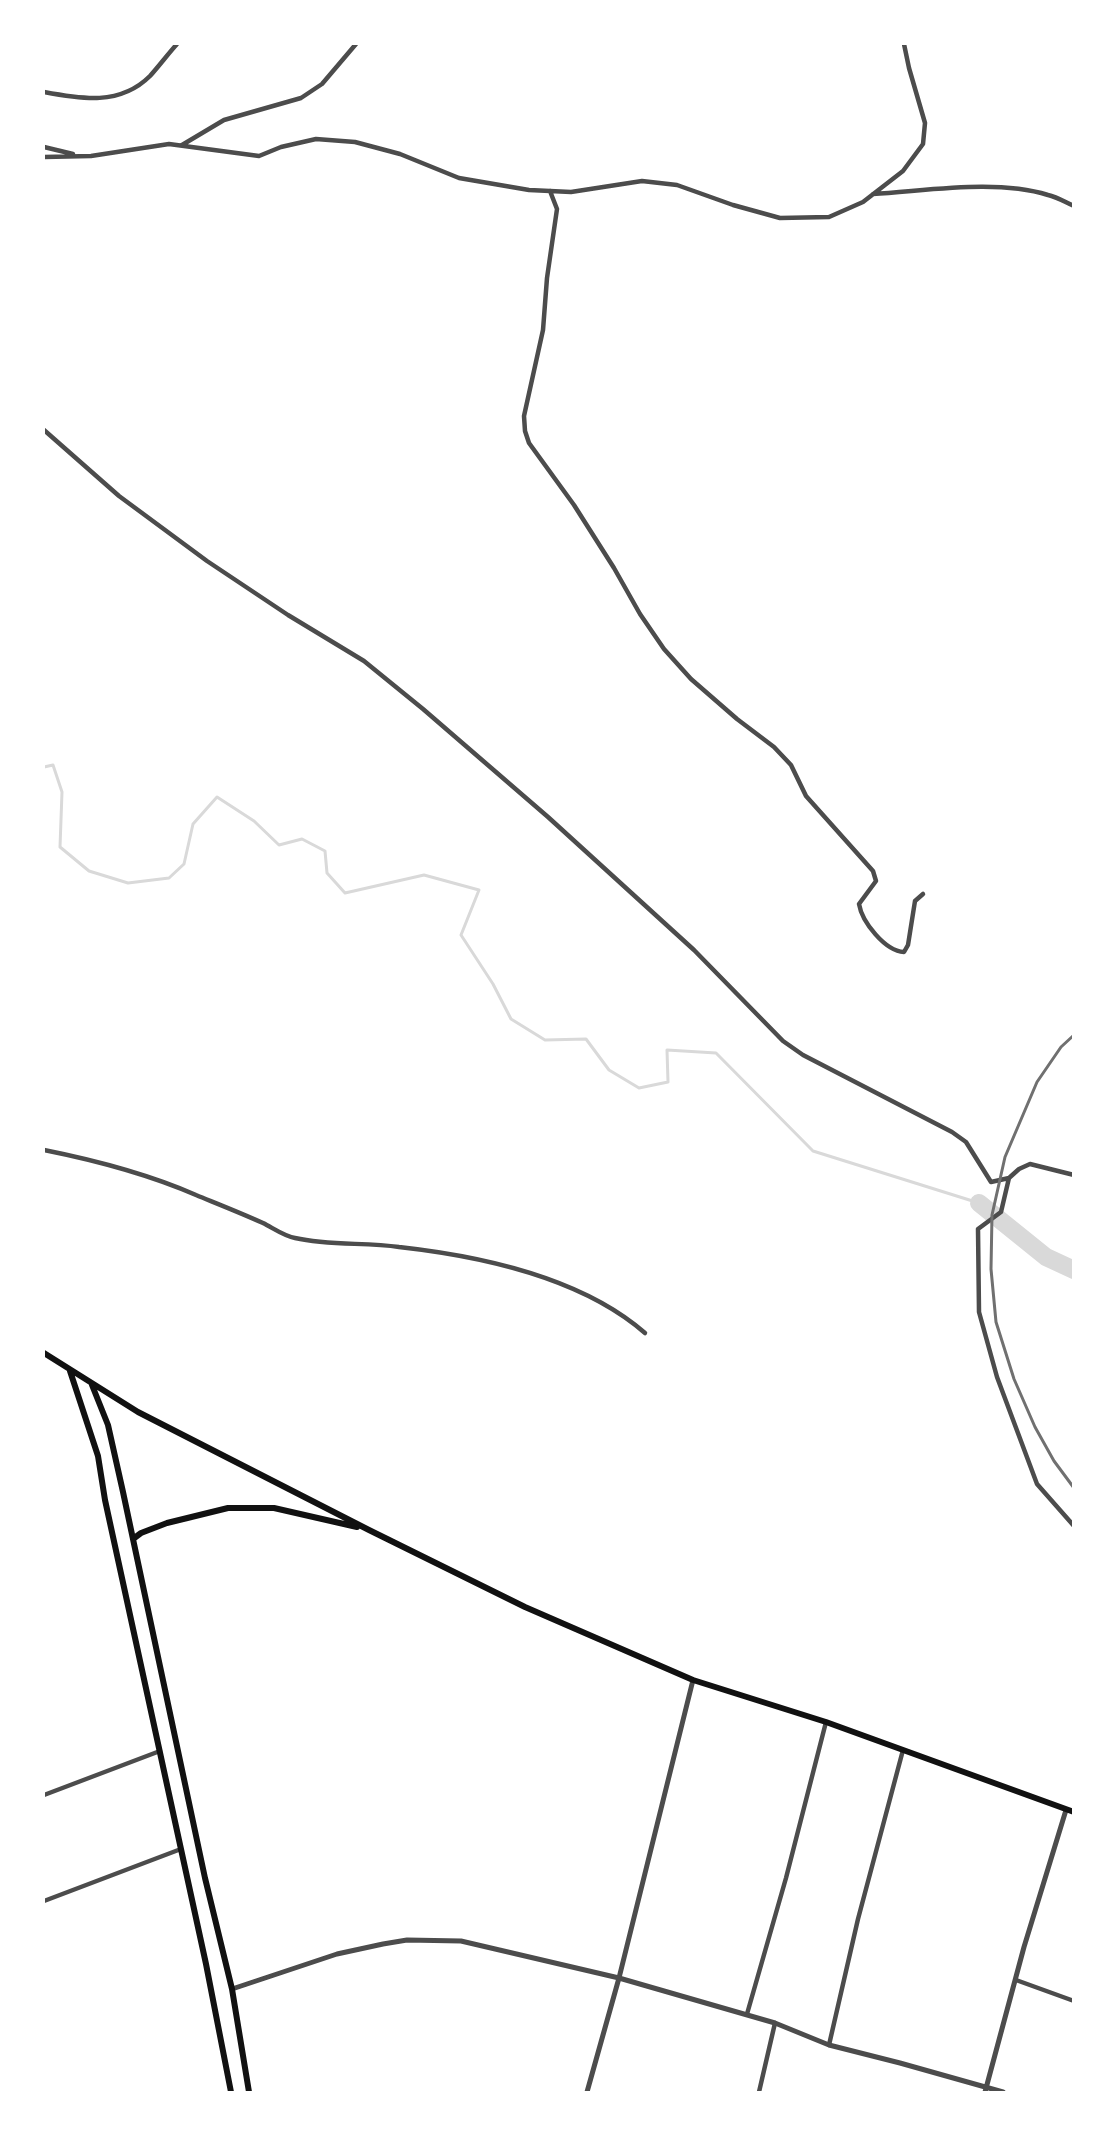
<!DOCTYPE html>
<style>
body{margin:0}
#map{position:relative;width:1117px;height:2136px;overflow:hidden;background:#fff;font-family:"DM Sans",sans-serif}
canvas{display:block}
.frame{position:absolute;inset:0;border:45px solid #fff;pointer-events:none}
</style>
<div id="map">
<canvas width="1117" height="2136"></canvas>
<div class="frame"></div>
</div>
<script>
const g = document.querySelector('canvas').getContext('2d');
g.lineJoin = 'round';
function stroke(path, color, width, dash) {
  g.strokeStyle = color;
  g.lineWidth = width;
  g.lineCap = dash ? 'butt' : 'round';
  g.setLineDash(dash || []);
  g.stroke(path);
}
stroke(new Path2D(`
 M44 767 53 765 62 792 60 847 89 871 128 883 169 878 184 864 193 824 217 797 254 821 279 845 302 839 325 851 327 873 345 893 424 875 479 890 461 935 493 984 511 1019 545 1040 586 1039 609 1070 639 1088 668 1082 667 1050 716 1053 813 1151 979 1203`), '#d9d9d9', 3);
stroke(new Path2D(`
 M979 1203 1046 1257 1074 1270`), '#d9d9d9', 18);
stroke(new Path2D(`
 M44 92C81 99 120 106 150 76 159 66 168 54 177 44
 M182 145 224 120 301 98 322 84 356 44
 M44 147 73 154
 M44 157 91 156 169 144 259 156 281 147 316 139 355 142 400 154 459 178 529 190 571 192 642 181 677 185 733 205 780 218 829 217 863 202 903 171 923 144 925 123 909 68 904 44
 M550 191 557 209 547 278 543 330 524 416 525 431 529 443 574 505 614 568 640 614 664 649 691 679 737 719 774 747 791 765 806 796 873 871 876 881 859 904C862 922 885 951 904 952L908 945 915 901 923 894
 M873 194C927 191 996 179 1048 195 1057 197 1065 202 1074 206
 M44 430 119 496 207 561 288 615 364 661 423 709 548 817 694 950 783 1041 803 1055 952 1132 966 1142 991 1182 1009 1178 1019 1169 1030 1164 1074 1175
 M44 1150C94 1160 148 1174 196 1195 218 1204 241 1213 263 1223 273 1228 284 1236 295 1238 330 1246 365 1242 399 1247 480 1256 582 1278 645 1333
 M1009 1178 1001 1212 978 1229 979 1312 997 1377 1037 1484 1074 1526
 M44 1795 160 1751
 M44 1901 181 1849
 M1016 1980 1074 2001
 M747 2014 786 1878 826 1722
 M829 2045 858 1919 903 1750
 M759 2092 775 2023`), '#4c4c4c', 4.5);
stroke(new Path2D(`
 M232 1989 337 1954 383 1944 407 1940 461 1941 619 1978 775 2023 829 2045 900 2063 1003 2092
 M587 2092 619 1978 693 1680
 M985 2092 1024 1947 1066 1810`), '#4c4c4c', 5);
stroke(new Path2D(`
 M44 1353 138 1412 369 1530 525 1607 693 1680 826 1722 1074 1812
 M70 1371 98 1456 105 1500 206 1964 231 2092
 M92 1385 108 1425 123 1492 205 1878 232 1989 249 2092
 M133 1539 141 1533 167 1523 228 1508H274L357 1527`), '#111', 6);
stroke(new Path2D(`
 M1074 1035 1061 1047 1037 1082 1005 1157 992 1215 991 1269 996 1322 1014 1379 1035 1427 1054 1461 1074 1488`), '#707070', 3);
</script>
